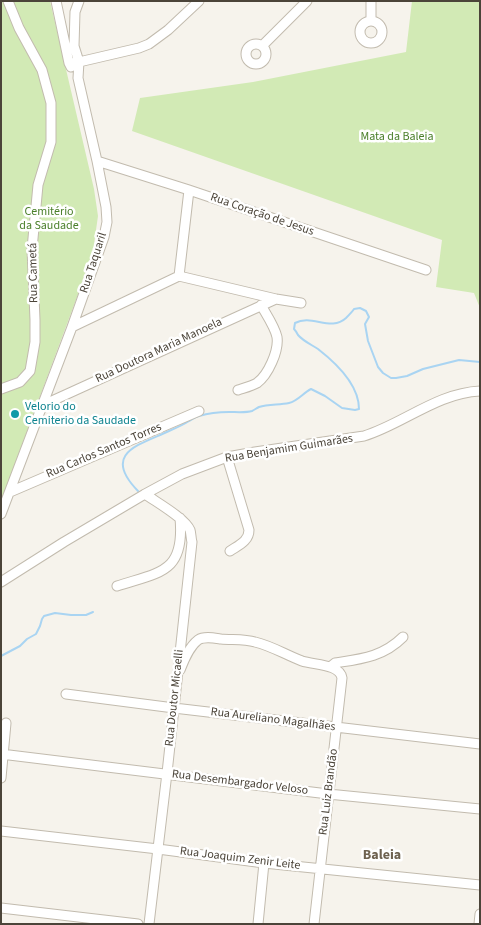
<!DOCTYPE html>
<meta charset="utf-8">
<style>
body{margin:0}
#map{position:relative;width:481px;height:925px;overflow:hidden;background:#f6f3ec;font-family:"Source Sans 3",sans-serif}
canvas{display:block}
.frame{position:absolute;inset:0;border:2px solid #4b4439;pointer-events:none}
</style>
<div id="map">
<canvas width="481" height="925"></canvas>
<div class="frame"></div>
</div>
<script>
const g = document.querySelector('canvas').getContext('2d');
g.lineJoin = 'round';
function fill(path, color) {
  g.fillStyle = color;
  g.fill(path, 'evenodd');
}
function stroke(path, color, width, dash) {
  g.strokeStyle = color;
  g.lineWidth = width;
  g.lineCap = dash ? 'butt' : 'round';
  g.setLineDash(dash || []);
  g.stroke(path);
}
function write(font, color, halo, rows, align = 'center') {
  g.font = font + ' "Source Sans 3",sans-serif';
  g.lineWidth = 5;
  g.setLineDash([]);
  g.textBaseline = 'middle';
  g.strokeStyle = halo;
  g.fillStyle = color;
  for (const [text, x, y, turn = 0] of rows) {
    g.save();
    g.translate(x, y);
    g.rotate((+turn || 0) * Math.PI / 180);
    g.textAlign = isNaN(turn) ? turn : align;
    if (halo) g.strokeText(text, 0, 0);
    g.fillText(text, 0, 0);
    g.restore();
  }
}
fill(new Path2D(`
 M1 1H50L94 189 98 216 93 251 83 281 1 501Z
 M412 1H480V308L474 293 436 287 442 240 132 131 140 98 253 82 406 52Z`), '#d2eab5');
stroke(new Path2D(`
 M138 491C101 453 139 445 169 431 176 428 183 425 189 421 193 419 195 417 199 416 209 413 220 412 229 412 236 412 246 413 252 411 254 410 257 408 259 407 268 404 279 405 289 403 298 401 303 393 311 389L325 396 342 408 355 410 359 409C359 385 336 363 318 349 312 345 303 341 298 335 297 333 296 331 294 329L295 323C312 314 331 332 346 318 349 315 352 312 354 309L360 308 366 311 369 317 365 324 368 341 378 367 383 373 391 378H396L407 376 423 369 459 360 480 362
 M1 656 20 646 27 639 36 634 40 626 42 619 44 616 55 613 71 615H86L93 612`), '#a9d4f2', 2);
const minor = new Path2D(`
 M56 1 69 63 71 67
 M360 32a11 11 0 1 1 22 0a11 11 0 1 1-22 0Z
 M371 21V1
 M246 54a10 10 0 1 1 20 0a10 10 0 1 1-20 0Z
 M262 46 307 1
 M69 63 79 62 139 48 149 44 168 30 199 1
 M97 161 189 190 426 270
 M179 276 189 190
 M72 327 179 276 276 299 301 303
 M1 389 20 382 30 371 35 342V320L32 249 38 185 51 142V103L42 70 19 28 8 1
 M238 390C244 388 252 386 257 383 268 375 279 351 277 337 275 327 266 314 261 305
 M43 405 276 299
 M227 457 249 530C249 541 239 545 230 551
 M10 492 199 411
 M145 494C156 502 185 518 190 530 191 533 191 539 192 542L167 773 149 924
 M1 514 72 327 104 237 107 222 106 207 97 161 78 78 79 62 74 46 75 12 79 1
 M1 582 64 542 145 494 182 474 227 457 255 452 364 436C403 424 437 393 480 391
 M117 586C160 572 185 573 180 518
 M330 667 335 663C361 659 383 657 403 637
 M180 670C184 660 189 647 198 640 204 636 214 638 221 639 232 640 245 639 255 642 272 646 286 655 302 661 314 665 340 664 342 678L314 924
 M66 694 174 708 480 744
 M1 754 328 794 480 809
 M1 778 6 723
 M1 831 158 849 264 863 480 885
 M1 908 138 924
 M258 924 264 863
 M479 924 480 914`);
stroke(minor, '#c2bbae', 11);
stroke(minor, '#fff', 9);
for (const [x, y, r, color] of [
 [15,414,5,"#0f9aa8"]
]) {
  const dot = new Path2D();
  dot.arc(x, y, r, 0, 2 * Math.PI);
  g.fillStyle = color;
  g.fill(dot);
  stroke(dot, '#fff', 2);
}
write('12px', '#4a7f2a', '#fff', [
 ["Mata da Baleia",397,137],
 ["Cemitério",49,212],
 ["da Saudade",49,226]
]);
write('12px', '#4b4439', '#fff', [
 ["Rua Coração de Jesus",262,215,19],
 ["Rua Taquaril",94,263,-72],
 ["Rua Cametá",34,273,-91],
 ["Rua Doutora Maria Manoela",159,351,-25],
 ["Rua Benjamim Guimarães",289,449,-9],
 ["Rua Carlos Santos Torres",104,451,-23],
 ["Rua Doutor Micaelli",175,698,-84],
 ["Rua Aureliano Magalhães",273,720,7],
 ["Rua Desembargador Veloso",240,783,7],
 ["Rua Luiz Brandão",329,792,-83],
 ["Rua Joaquim Zenir Leite",240,859,7]
]);
write('12px', '#0d838f', '#fff', [
 ["Velorio do",25,407],
 ["Cemiterio da Saudade",25,421]
], 'left');
write('bold 14px', '#6e6250', '#fff', [
 ["Baleia",382,856]
]);
</script>
